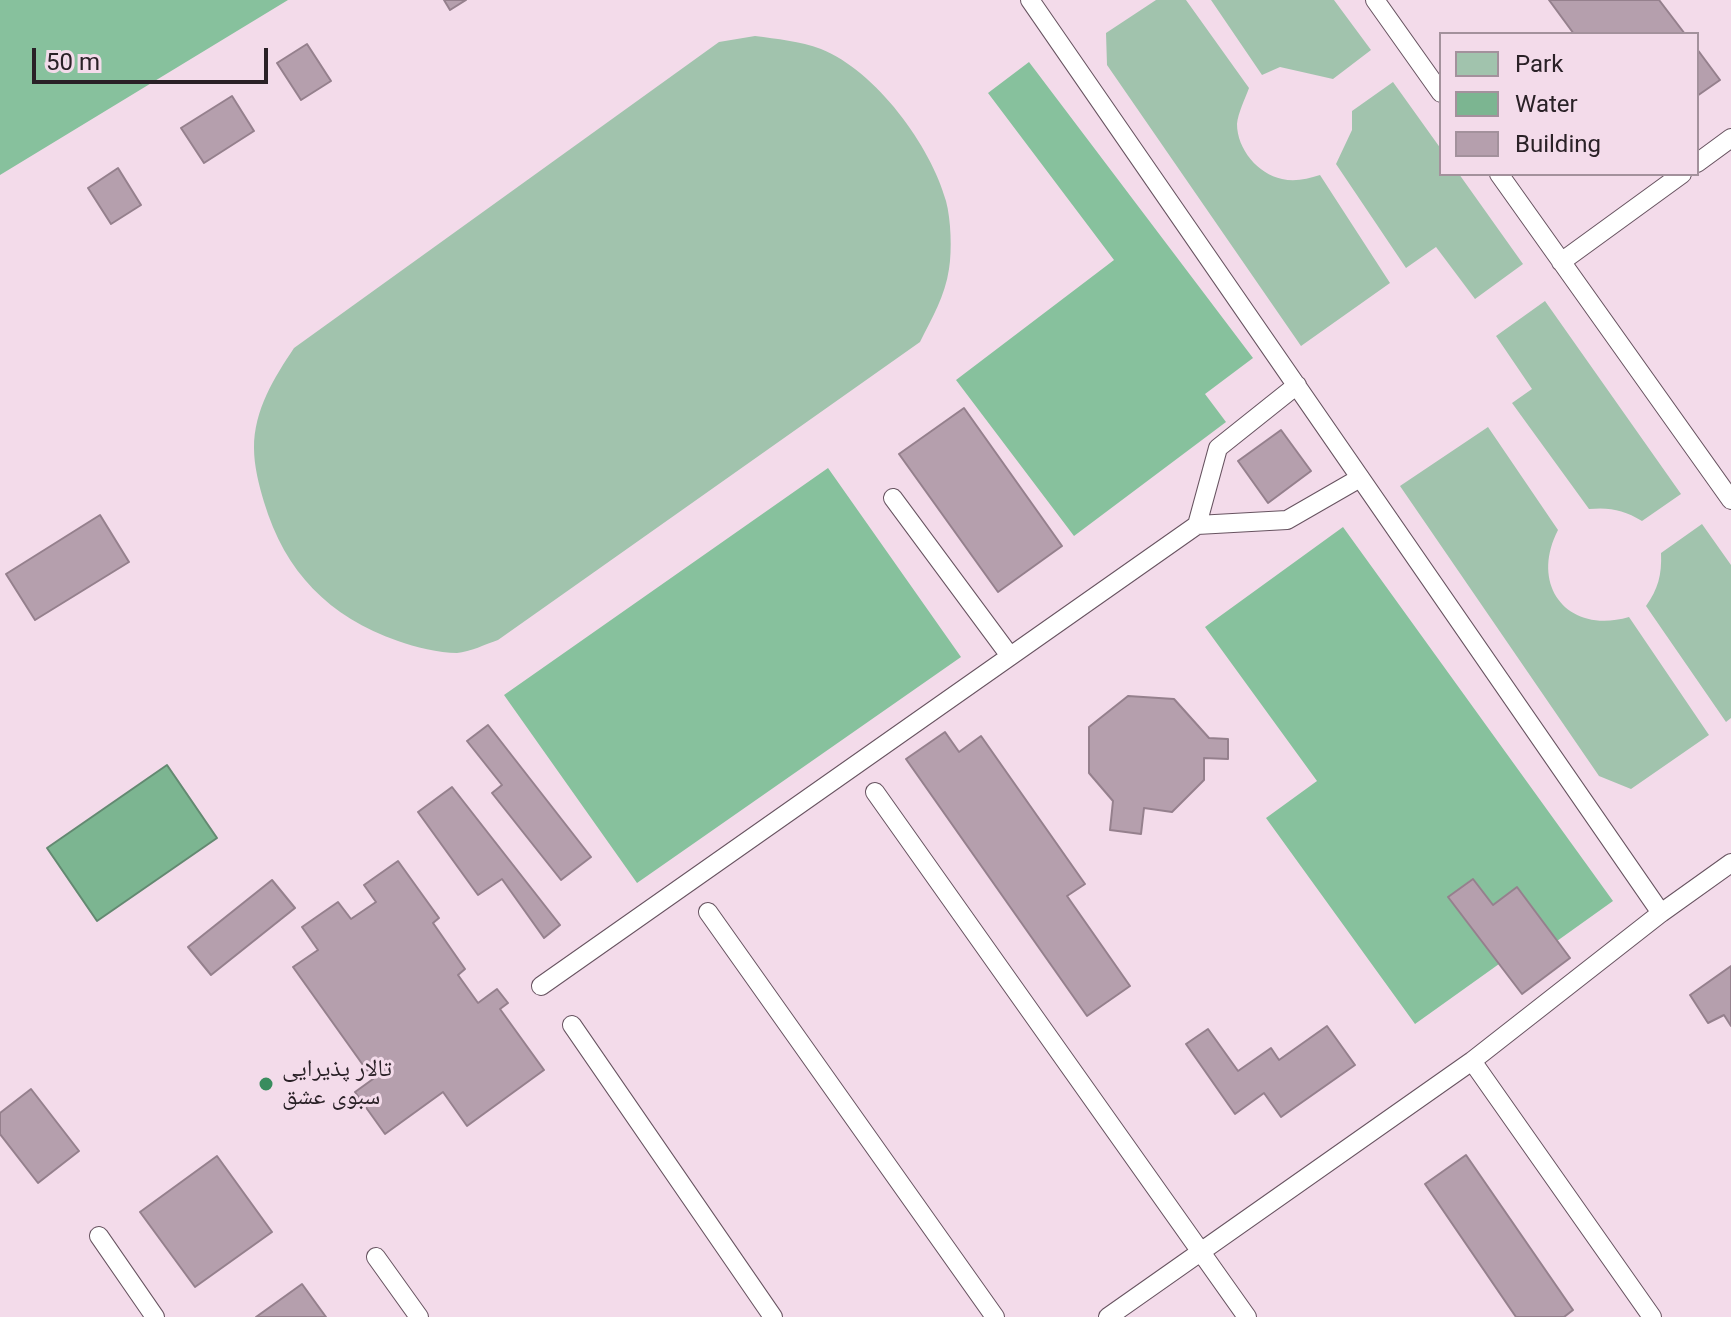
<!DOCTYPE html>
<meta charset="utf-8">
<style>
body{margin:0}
#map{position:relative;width:1731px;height:1317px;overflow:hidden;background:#f3dbea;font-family:Roboto,sans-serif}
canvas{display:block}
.legend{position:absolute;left:1439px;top:32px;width:260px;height:144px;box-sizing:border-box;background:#f3dbea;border:2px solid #a3919c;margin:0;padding:10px 14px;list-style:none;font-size:24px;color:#2a2127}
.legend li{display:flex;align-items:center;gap:16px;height:40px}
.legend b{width:40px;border:2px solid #a3919c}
.scale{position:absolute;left:32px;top:48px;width:236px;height:36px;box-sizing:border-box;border:4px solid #2a2127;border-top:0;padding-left:10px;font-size:24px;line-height:28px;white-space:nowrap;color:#2a2127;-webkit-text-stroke:6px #f3dbea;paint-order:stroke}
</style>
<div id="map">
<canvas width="1731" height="1317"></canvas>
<ul class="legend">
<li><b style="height:22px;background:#a1c3ad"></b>Park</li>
<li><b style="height:22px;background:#7cb591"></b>Water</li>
<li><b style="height:22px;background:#b59fad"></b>Building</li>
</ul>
<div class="scale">50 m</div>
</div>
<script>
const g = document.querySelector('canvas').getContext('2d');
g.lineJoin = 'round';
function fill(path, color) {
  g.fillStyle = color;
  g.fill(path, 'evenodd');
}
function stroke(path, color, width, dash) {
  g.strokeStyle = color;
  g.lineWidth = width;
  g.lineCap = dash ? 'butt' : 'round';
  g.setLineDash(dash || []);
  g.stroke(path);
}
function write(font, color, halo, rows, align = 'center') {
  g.font = font + ' Roboto,"Noto Naskh Arabic",sans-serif';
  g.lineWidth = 6;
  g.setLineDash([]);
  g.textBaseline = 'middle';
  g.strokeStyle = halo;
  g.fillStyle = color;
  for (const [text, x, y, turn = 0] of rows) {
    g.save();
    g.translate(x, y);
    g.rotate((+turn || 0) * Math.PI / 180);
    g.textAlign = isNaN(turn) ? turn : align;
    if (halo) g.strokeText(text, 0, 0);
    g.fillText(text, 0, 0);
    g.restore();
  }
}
fill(new Path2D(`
 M1156 0H1186L1249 88C1245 99 1238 113 1237 124 1237 149 1258 174 1282 179 1295 182 1307 179 1320 175L1390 283 1301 346 1107 65 1106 33Z
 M1211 0H1334L1371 50 1333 79 1280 67 1262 75Z
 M755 36C777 39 800 41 821 49 876 71 931 146 946 201 951 220 952 250 949 269 945 296 932 318 920 342L498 640C486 644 470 652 457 653 439 653 415 647 398 641 329 617 285 572 264 502 259 485 254 466 254 448 254 410 274 378 294 348L719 42Z
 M1393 82 1441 149V174H1459L1523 264 1475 299 1436 247 1406 268 1336 164 1352 130V111Z
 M1545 301 1681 494 1642 521C1624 510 1610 507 1589 509L1512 403 1532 389 1496 336Z
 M1488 427 1558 530C1529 586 1568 635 1629 617L1709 735 1631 789 1599 776 1400 486Z
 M1702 524 1731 565V718L1726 722 1646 606C1658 589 1662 575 1661 553Z`), '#a1c3ad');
fill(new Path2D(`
 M0 0H288L0 175Z
 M1029 62 1253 358 1205 394 1226 422 1074 536 956 380 1114 260 988 93Z
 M828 468 961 657 637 883 504 695Z
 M1343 527 1613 901 1557 941 1493 905 1472 879 1449 897 1499 964 1415 1024 1266 818 1317 781 1205 627Z`), '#87c19d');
const water = new Path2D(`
 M167 765 217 838 97 921 47 848Z`);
fill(water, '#7cb591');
stroke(water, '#638971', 2);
const building = new Path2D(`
 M444 0H466L450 10Z
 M1549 0H1659L1685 34H1574Z
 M307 44 331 81 301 100 277 63Z
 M1697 49 1720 80 1697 96Z
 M232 96 254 131 204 163 181 128Z
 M118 168 141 205 111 224 88 188Z
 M964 408 1062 546 998 592 899 454Z
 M1281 430 1311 471 1268 503 1238 461Z
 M100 515 129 562 35 620 6 574Z
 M1128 696 1174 699 1209 738 1228 739V759L1204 758V780L1172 812 1144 808 1141 834 1110 830 1113 801 1089 773V727Z
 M488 725 591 857 561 880 492 793 502 785 467 741Z
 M945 732 959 752 981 736 1085 884 1067 896 1130 986 1087 1016 906 759Z
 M452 787 560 925 544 938 502 879 478 895 418 812Z
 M398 861 439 918 433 923 465 969 458 975 478 1003 497 989 508 1003 500 1009 544 1070 467 1126 443 1092 385 1134 355 1092 373 1079 293 967 318 950 302 927 338 902 351 919 376 902 364 885Z
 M1473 879 1493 905 1517 887 1570 958 1522 994 1448 897Z
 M272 880 295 908 211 975 188 947Z
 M1731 966V1026L1724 1015 1708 1023 1690 995Z
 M1327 1026 1355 1065 1281 1117 1264 1093 1235 1114 1186 1044 1208 1029 1238 1071 1271 1048 1279 1060Z
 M31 1089 79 1151 38 1183 0 1134V1113Z
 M1466 1155 1573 1310 1564 1317H1516L1425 1184Z
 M217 1156 272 1232 195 1287 140 1212Z
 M302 1284 326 1317H256Z`);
fill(building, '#b59fad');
stroke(building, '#95808d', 2);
const lane = new Path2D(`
 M1030 0 1661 913
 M1375 0 1441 93
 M1697 163 1731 138
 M1499 174 1731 500
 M1561 262 1682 174
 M893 498 1010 656
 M1197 525 1218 448 1297 385
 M875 792 1247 1317
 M708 912 995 1317
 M541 986 1197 525 1287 520 1360 478
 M572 1025 773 1317
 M1472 1061 1652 1317
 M99 1236 155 1317
 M376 1257 419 1317
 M1108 1317 1472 1061 1661 913 1731 863`);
stroke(lane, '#675360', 20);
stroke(lane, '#fff', 18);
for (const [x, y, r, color] of [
 [266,1084,8,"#398c5e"]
]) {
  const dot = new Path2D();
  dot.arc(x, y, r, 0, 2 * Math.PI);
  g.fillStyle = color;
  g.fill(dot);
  stroke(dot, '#f3dbea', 3);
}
write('24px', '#2a2127', '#f3dbea', [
 ["تالار پذیرایی",282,1070],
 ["سبوی عشق",282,1098]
], 'left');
</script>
